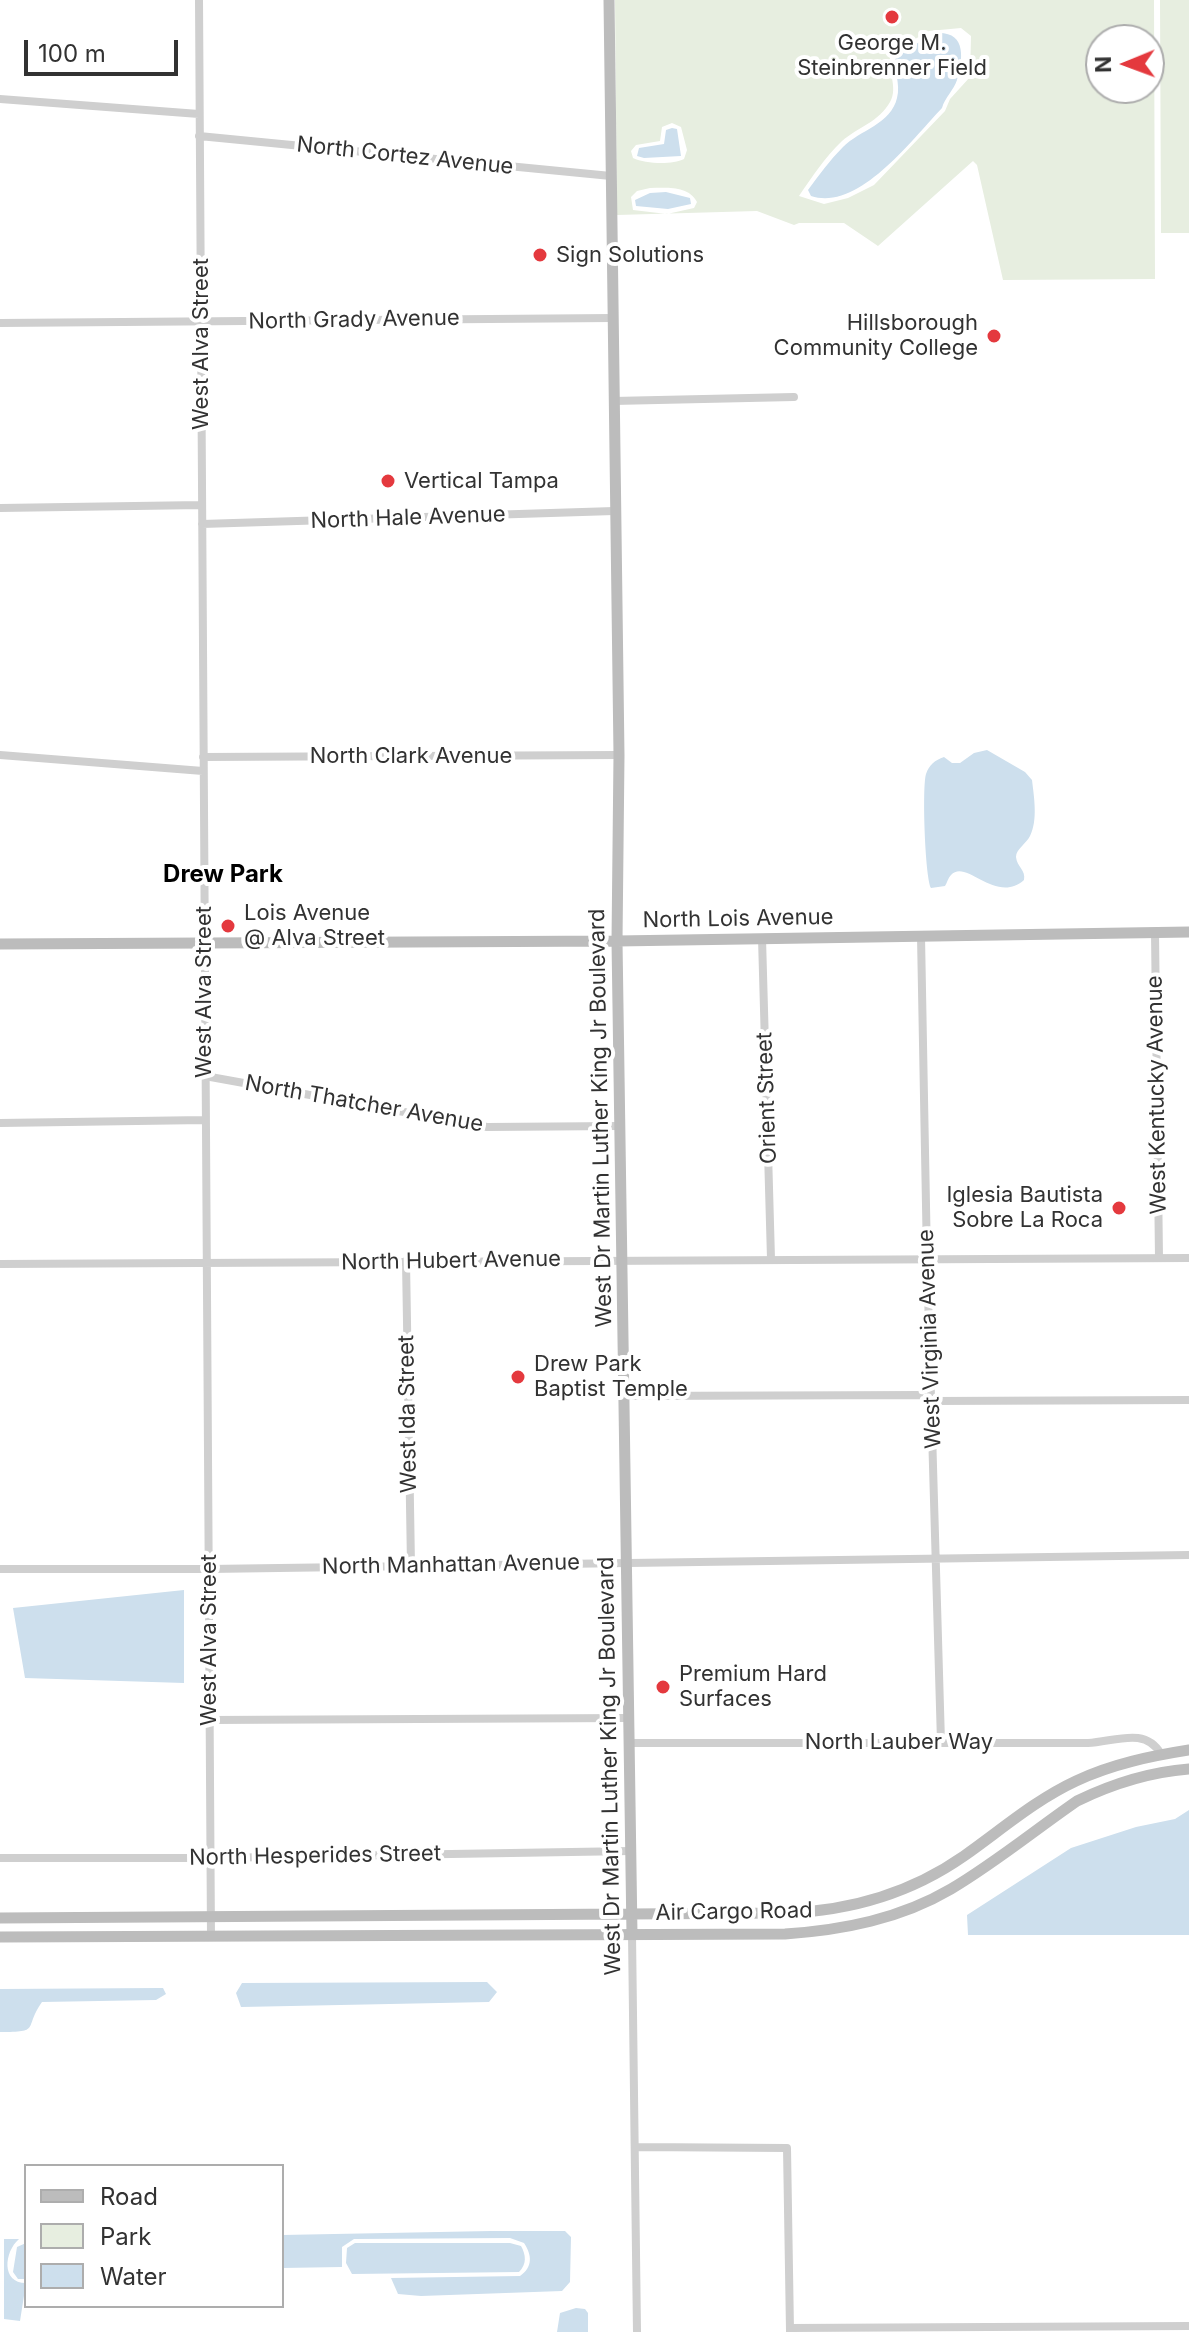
<!DOCTYPE html>
<style>
body{margin:0}
#map{position:relative;width:1189px;height:2332px;overflow:hidden;background:#fff;font-family:Inter,sans-serif}
canvas{display:block}
.legend{position:absolute;left:24px;top:2164px;width:260px;height:144px;box-sizing:border-box;background:#fff;border:2px solid #adadad;margin:0;padding:10px 14px;list-style:none;font-size:24px;color:#323232}
.legend li{display:flex;align-items:center;gap:16px;height:40px}
.legend b{width:40px;border:2px solid #adadad}
.north{position:absolute;left:1085px;top:24px;width:80px;height:80px;box-sizing:border-box;background:#fff;border:2px solid #adadad;border-radius:50%;rotate:269deg;font-size:22px;font-weight:700;line-height:32px;text-align:center;color:#323232}
.north::after{content:'';display:block;margin:auto;width:28px;height:36px;background:#e4393e;clip-path:polygon(50% 0,100% 100%,50% 72%,0 100%)}
.scale{position:absolute;left:24px;top:40px;width:154px;height:36px;box-sizing:border-box;border:4px solid #323232;border-top:0;padding-left:10px;font-size:24px;line-height:28px;white-space:nowrap;color:#323232;-webkit-text-stroke:6px #fff;paint-order:stroke}
</style>
<div id="map">
<canvas width="1189" height="2332"></canvas>
<ul class="legend">
<li><b style="height:10px;background:#bcbcbc"></b>Road</li>
<li><b style="height:22px;background:#e7eee0"></b>Park</li>
<li><b style="height:22px;background:#cddfed"></b>Water</li>
</ul>
<div class="north">N</div>
<div class="scale">100 m</div>
</div>
<script>
const g = document.querySelector('canvas').getContext('2d');
g.lineJoin = 'round';
function fill(path, color) {
  g.fillStyle = color;
  g.fill(path, 'evenodd');
}
function stroke(path, color, width, dash) {
  g.strokeStyle = color;
  g.lineWidth = width;
  g.lineCap = dash ? 'butt' : 'round';
  g.setLineDash(dash || []);
  g.stroke(path);
}
function write(font, color, halo, rows, align = 'center') {
  g.font = font + ' Inter,sans-serif';
  g.lineWidth = 8;
  g.setLineDash([]);
  g.textBaseline = 'middle';
  g.strokeStyle = halo;
  g.fillStyle = color;
  for (const [text, x, y, turn = 0] of rows) {
    g.save();
    g.translate(x, y);
    g.rotate((+turn || 0) * Math.PI / 180);
    g.textAlign = isNaN(turn) ? turn : align;
    if (halo) g.strokeText(text, 0, 0);
    g.fillText(text, 0, 0);
    g.restore();
  }
}
fill(new Path2D(`
 M615 0H1154L1155 279 1003 280 977 165 973 161 878 246 844 223H799L794 225 757 211 617 215ZM961 28 971 36 970 77 950 99 945 111 874 185 848 198 824 204 799 196C812 177 825 157 842 141 858 127 879 122 890 102 899 87 886 69 891 53L929 31ZM1101 40H1149V88H1101ZM672 123 681 127 687 150 684 159C672 165 646 164 633 158L631 151 636 145 660 141 662 127ZM650 188C666 188 688 185 697 202L694 208 667 214 633 210 631 197 637 191Z
 M1160 0H1189V233H1161Z`), '#e7eee0');
fill(new Path2D(`
 M936 33C967 31 963 59 957 80 954 90 945 97 942 108 913 138 859 212 811 196L808 190C819 175 830 160 843 147 860 130 891 124 897 98 901 84 893 69 896 55Z
 M672 128 677 129 681 156 644 158 637 156 639 148 664 144 666 130Z
 M666 192 690 198 691 204 668 209 636 206 635 200 650 193Z
 M987 750 1025 772 1032 780C1034 797 1038 820 1030 836 1027 843 1016 849 1016 857 1017 867 1026 870 1024 880 996 905 966 858 951 875 948 878 947 883 945 886L931 888C925 876 922 787 926 774 929 765 935 760 944 757L952 763H960L974 753Z
 M184 1590V1683L25 1678 13 1608Z
 M1189 1810V1935H968L967 1915 1071 1848 1136 1827 1175 1819Z
 M487 1982 497 1992 489 2002 241 2007 236 1993 242 1983Z
 M159 1988H163L166 1994 156 2000 42 2002C23 2029 42 2032 0 2032V1989Z
 M491 2231H565L571 2237 570 2282 562 2291 421 2296 398 2294 391 2278 520 2276C533 2267 532 2255 524 2243L510 2238 354 2239 342 2247V2267L282 2268V2235Z
 M4 2239H19C4 2252 1 2283 26 2283L20 2321 4 2319Z
 M26 2243V2279H18L13 2272 17 2247Z
 M355 2243H510L521 2246C526 2255 527 2264 519 2272L352 2274 346 2263 347 2248Z
 M576 2308 585 2309 588 2313V2332H557L560 2313Z`), '#cddfed');
stroke(new Path2D(`
 M199 0 211 1935
 M0 99 199 114
 M199 136 611 176
 M0 323 612 318
 M613 401 794 397
 M0 508 202 505
 M202 524 614 511
 M0 755 203 771
 M203 757 619 755
 M1155 933 1159 1258
 M921 936 927 1259 941 1742
 M762 938 771 1259
 M205 1076 487 1127 620 1126
 M0 1123 205 1120
 M406 1261 411 1566
 M0 1264 1189 1258
 M625 1396 921 1395 932 1401 1189 1400
 M0 1569H209L1189 1555
 M210 1720 628 1718
 M629 1743H1088C1114 1742 1145 1726 1161 1754
 M0 1858H211L631 1851
 M632 1934 637 2332
 M635 2147 787 2148 790 2331
 M790 2328 1189 2326`), '#cfcfcf', 8);
stroke(new Path2D(`
 M609 0 619 755 617 941 632 1934
 M0 944 617 941 1189 932
 M0 1918 785 1913C850 1911 911 1893 964 1856 1001 1830 1035 1800 1076 1781 1112 1764 1151 1756 1189 1750
 M0 1937 785 1934C843 1930 900 1919 951 1889 995 1863 1035 1830 1077 1801 1112 1784 1150 1772 1189 1769`), '#bcbcbc', 11);
for (const [x, y, r, color] of [
 [892,17,8,"#e4393e"],
 [540,255,8,"#e4393e"],
 [994,336,8,"#e4393e"],
 [388,481,8,"#e4393e"],
 [228,926,8,"#e4393e"],
 [1119,1208,8,"#e4393e"],
 [518,1377,8,"#e4393e"],
 [663,1687,8,"#e4393e"]
]) {
  const dot = new Path2D();
  dot.arc(x, y, r, 0, 2 * Math.PI);
  g.fillStyle = color;
  g.fill(dot);
  stroke(dot, '#fff', 3);
}
write('22px', '#323232', '#fff', [
 ["George M.",892,43,"center"],
 ["Steinbrenner Field",892,68,"center"],
 ["Sign Solutions",556,255],
 ["Hillsborough",978,323,"right"],
 ["Community College",978,348,"right"],
 ["Vertical Tampa",404,481],
 ["Lois Avenue",244,913],
 ["@ Alva Street",244,938],
 ["Iglesia Bautista",1103,1195,"right"],
 ["Sobre La Roca",1103,1220,"right"],
 ["Drew Park",534,1364],
 ["Baptist Temple",534,1389],
 ["Premium Hard",679,1674],
 ["Surfaces",679,1699]
], 'left');
write('22px', '#323232', '#fff', [
 ["North Cortez Avenue",405,156,6],
 ["North Grady Avenue",354,320,-1],
 ["West Alva Street",201,344,-90],
 ["North Hale Avenue",408,518,-2],
 ["North Clark Avenue",411,756],
 ["North Lois Avenue",738,919,-1],
 ["West Alva Street",204,992,-90],
 ["West Kentucky Avenue",1157,1095,-91],
 ["Orient Street",767,1098,-92],
 ["North Thatcher Avenue",364,1104,10],
 ["West Dr Martin Luther King Jr Boulevard",601,1118,-91],
 ["North Hubert Avenue",451,1261,-1],
 ["West Virginia Avenue",930,1339,-92],
 ["West Ida Street",408,1414,-91],
 ["North Manhattan Avenue",451,1565,-1],
 ["West Alva Street",209,1640,-90],
 ["North Lauber Way",899,1742],
 ["West Dr Martin Luther King Jr Boulevard",610,1766,-91],
 ["North Hesperides Street",315,1856,-1],
 ["Air Cargo Road",734,1912,-1]
]);
write('bold 24px', '#000', '#fff', [
 ["Drew Park",223,875]
]);
</script>
